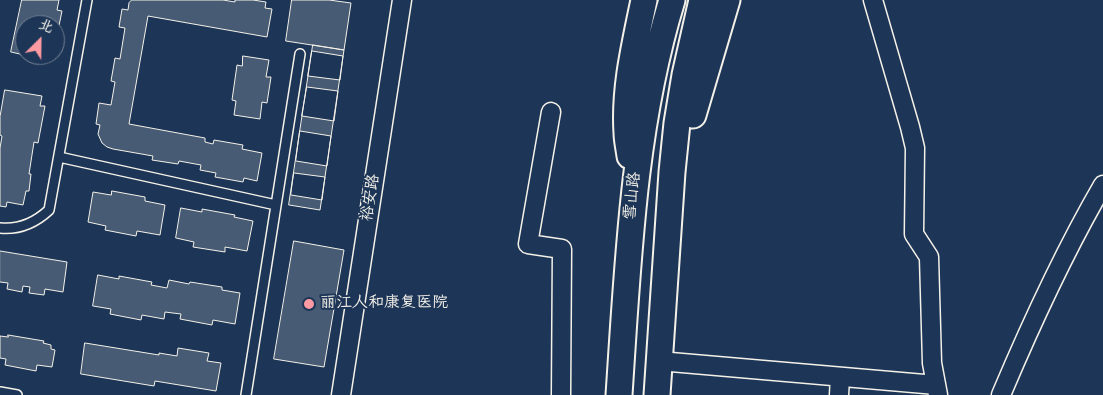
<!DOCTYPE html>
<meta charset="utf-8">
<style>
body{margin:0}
#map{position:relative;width:1103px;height:395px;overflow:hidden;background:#1d3557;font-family:"Indie Flower","LXGW WenKai TC",sans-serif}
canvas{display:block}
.north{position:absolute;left:15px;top:15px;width:50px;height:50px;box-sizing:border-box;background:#1d3557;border:1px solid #738091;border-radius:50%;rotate:23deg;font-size:14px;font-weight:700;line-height:20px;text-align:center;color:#f4f1e8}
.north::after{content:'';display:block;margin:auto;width:18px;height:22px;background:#ff9aa2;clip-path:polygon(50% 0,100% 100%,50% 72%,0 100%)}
</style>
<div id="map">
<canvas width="1103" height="395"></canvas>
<div class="north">北</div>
</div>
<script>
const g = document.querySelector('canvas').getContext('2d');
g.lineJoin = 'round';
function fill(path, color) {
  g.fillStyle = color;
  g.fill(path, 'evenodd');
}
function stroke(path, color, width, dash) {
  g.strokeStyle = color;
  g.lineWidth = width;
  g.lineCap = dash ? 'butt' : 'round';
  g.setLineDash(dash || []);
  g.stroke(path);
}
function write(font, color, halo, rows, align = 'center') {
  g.font = font + ' "Indie Flower","LXGW WenKai TC",sans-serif';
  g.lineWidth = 4;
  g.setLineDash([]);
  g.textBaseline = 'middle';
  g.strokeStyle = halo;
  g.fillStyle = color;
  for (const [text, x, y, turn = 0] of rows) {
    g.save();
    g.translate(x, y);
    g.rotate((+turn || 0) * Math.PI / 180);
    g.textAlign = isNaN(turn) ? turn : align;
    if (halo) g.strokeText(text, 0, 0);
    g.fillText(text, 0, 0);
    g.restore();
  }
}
const building = new Path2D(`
 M22 0H59L57 10 62 11 55 45V25H25V55H47L46 60 11 52Z
 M132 0H223L235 2V0H253L266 2 265 8 272 9 267 37 148 16 129 124 205 138V142L213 144 214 140 243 145 242 149 262 153 257 181 244 178 243 182 215 177 216 173 200 170 201 165 179 161 178 164 152 160 153 156 113 149 107 147 102 143 98 134 100 125 96 124 99 103 111 105 115 82 111 81 115 58 120 59 125 28 119 27 122 9 128 10 129 3Z
 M292 0H329L351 3 344 50 286 41Z
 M313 45 344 50 320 210 289 205Z
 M312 51 343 56 340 80 308 76Z
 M243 56 269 60 266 77H271L267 103 262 102 260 119 234 115 236 101 232 100 237 65 242 66Z
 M307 87 338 91 334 121 302 116Z
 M5 90 42 96 40 106H45L38 143 34 142 29 174H31L29 191H26L23 205 7 202 6 207 0 206V148L2 136 0 135V117Z
 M300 131 331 136 327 166 296 161Z
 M294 173 325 177 322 200 291 195Z
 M112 191 145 197V201L165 205 160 235 137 231 136 236 105 230 106 226 88 222 93 192 111 195Z
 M181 208 202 212V209L235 215 234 217 253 221 247 251 225 247V252L193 247 194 242 176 238Z
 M294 241 344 250 324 367 274 359Z
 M0 251 67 262 63 292 45 289 44 295 29 293 30 287 23 286 22 292 7 289 8 283 0 282Z
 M98 275 119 279V276L152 282 151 285 167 288 169 280 189 284 190 282 222 287V290L240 293 235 324 213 320 212 325 180 319 181 314 165 312 164 319 142 315 141 320 110 314 111 309 93 306Z
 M8 335 44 341 43 343 51 345V349L55 350 52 367 37 365 36 371 5 365 6 359 0 358V336L8 337Z
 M85 343 159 355V353L177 356 178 348 209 353 207 361 221 363 216 391 155 381 154 386 81 374Z`);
fill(building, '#485b74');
stroke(building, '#f4f1e8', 1);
const service = new Path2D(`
 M59 157 276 205
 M0 228C20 230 35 223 49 210L87 0
 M0 392 17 395
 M246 395 300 54`);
const minor = new Path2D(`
 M873 0 910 127 915 148 914 234 929 257 932 363 938 395
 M551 112 528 244 562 249 561 395
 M659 361 936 385
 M341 395 402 0
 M839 395 840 377
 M1001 395C1031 324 1064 252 1103 185`);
const secondary = new Path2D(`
 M693 115 727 0
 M630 156C629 148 627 140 627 133 624 88 635 44 644 0
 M619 395C628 262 633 128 672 0
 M657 395 672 172 677 123 685 75 702 0`);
stroke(service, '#f4f1e8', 12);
stroke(minor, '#f4f1e8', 21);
stroke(secondary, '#f4f1e8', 29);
stroke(service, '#1d3557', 9);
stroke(minor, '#1d3557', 18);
stroke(secondary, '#1d3557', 25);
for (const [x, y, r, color] of [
 [309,304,6,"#ff9aa2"]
]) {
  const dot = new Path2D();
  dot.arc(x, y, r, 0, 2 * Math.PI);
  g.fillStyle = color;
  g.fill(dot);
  stroke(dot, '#1d3557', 2);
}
write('16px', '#f4f1e8', '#1d3557', [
 ["雪山路",634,196,-84],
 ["裕安路",372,198,-81]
]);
write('16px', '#f4f1e8', '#1d3557', [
 ["丽江人和康复医院",320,304]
], 'left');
</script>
